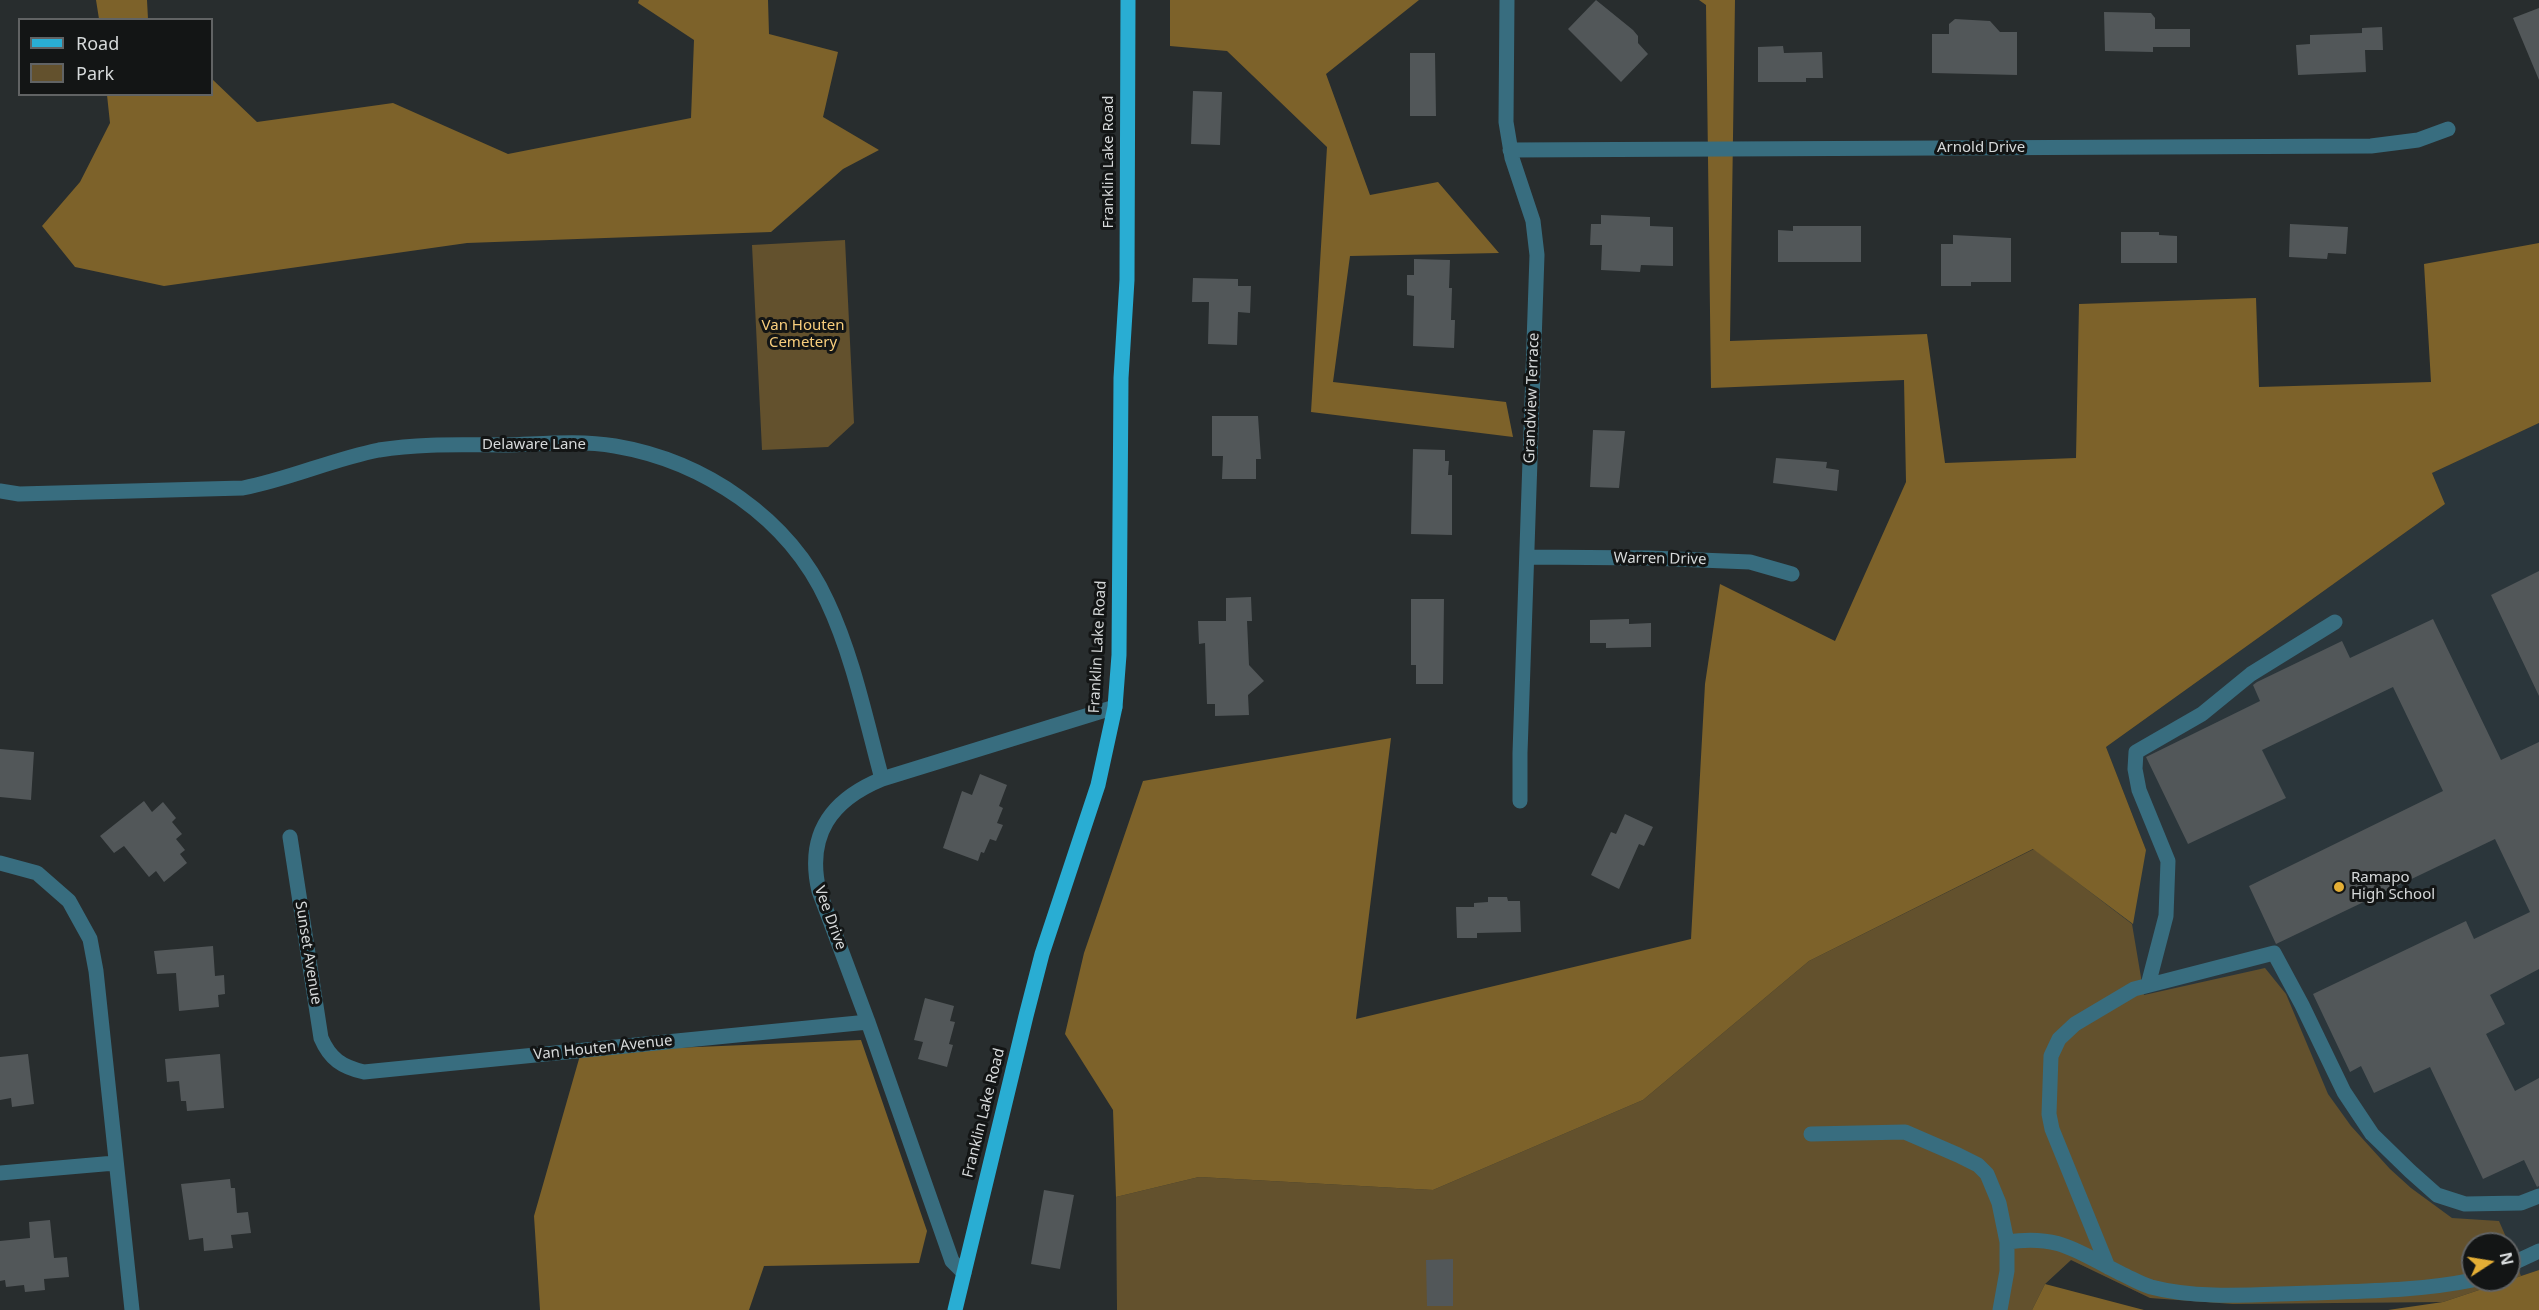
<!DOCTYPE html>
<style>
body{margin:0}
#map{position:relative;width:2539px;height:1310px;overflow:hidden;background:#282d2e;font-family:"Noto Sans",sans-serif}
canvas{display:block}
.legend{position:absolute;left:18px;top:18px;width:195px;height:78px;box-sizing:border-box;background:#131515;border:2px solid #616364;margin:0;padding:8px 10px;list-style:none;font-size:18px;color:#d6d9da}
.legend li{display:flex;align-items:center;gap:12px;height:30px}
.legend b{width:30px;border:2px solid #616364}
.north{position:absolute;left:2461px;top:1232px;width:60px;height:60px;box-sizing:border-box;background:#131515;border:2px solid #616364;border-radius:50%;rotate:78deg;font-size:16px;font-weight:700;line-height:24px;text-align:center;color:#d6d9da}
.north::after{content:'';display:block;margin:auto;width:21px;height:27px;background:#e4ae35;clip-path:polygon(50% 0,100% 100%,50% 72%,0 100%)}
</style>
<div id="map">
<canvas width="2539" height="1310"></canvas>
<ul class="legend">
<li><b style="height:8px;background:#29add3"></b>Road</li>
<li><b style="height:16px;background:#63512d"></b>Park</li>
</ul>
<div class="north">N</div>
</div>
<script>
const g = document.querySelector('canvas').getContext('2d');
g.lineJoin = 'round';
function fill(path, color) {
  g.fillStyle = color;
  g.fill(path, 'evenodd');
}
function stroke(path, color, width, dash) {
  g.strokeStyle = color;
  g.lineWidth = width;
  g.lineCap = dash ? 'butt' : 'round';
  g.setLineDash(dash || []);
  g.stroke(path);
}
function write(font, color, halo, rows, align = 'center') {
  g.font = font + ' "Noto Sans",sans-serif';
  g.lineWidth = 6;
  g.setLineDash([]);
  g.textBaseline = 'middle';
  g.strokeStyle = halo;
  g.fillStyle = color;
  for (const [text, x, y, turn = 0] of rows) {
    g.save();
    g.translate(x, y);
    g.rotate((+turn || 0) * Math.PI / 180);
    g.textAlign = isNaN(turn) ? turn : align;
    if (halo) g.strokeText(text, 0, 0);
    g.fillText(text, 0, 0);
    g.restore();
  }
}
fill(new Path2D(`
 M2539 423V1270L2443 1302 2233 1304 2150 1298 2071 1260 2045 1284 2032 1310H1117L1116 1197 1199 1177 1433 1190 1643 1100 2146 850 2106 747 2445 504 2432 473ZM2473 1244H2509V1280H2473Z`), '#2b363b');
fill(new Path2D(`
 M845 240 854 423 828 447 762 450 752 245Z
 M2034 849 2132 924 2144 995 2265 968 2286 994 2328 1094 2351 1126 2390 1169 2411 1188 2452 1218 2499 1221 2509 1244H2473V1280H2509V1245L2521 1276 2443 1302 2233 1304 2150 1298 2071 1260 2045 1284 2032 1310H1117L1116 1197 1199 1177 1433 1190 1643 1100 1809 961Z`), '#63512d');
fill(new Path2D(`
 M96 0H147L148 19H99Z
 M639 0H768L769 34 838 52 823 117 879 150 843 169 771 232 467 243 164 286 75 267 42 226 80 182 110 123 107 95 212 94V79L257 122 393 103 508 154 691 118 694 40 638 3Z
 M1170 0H1419L1326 74 1370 195 1438 182 1499 253 1350 256 1333 382 1506 402 1513 437 1311 412 1327 147 1227 51 1170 46Z
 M1699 0H1735L1730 341 1927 334 1945 463 2076 458 2079 304 2256 298 2259 387 2431 382 2424 264 2539 243V423L2432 473 2445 504 2106 747 2146 850 2133 924 2033 849 1809 961 1643 1100 1433 1190 1199 1177 1116 1197 1113 1110 1065 1034 1084 953 1143 781 1391 738 1356 1019 1691 939 1705 684 1720 584 1835 641 1906 482 1904 380 1711 388 1706 5Z
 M861 1040 927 1231 919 1263 764 1266 749 1310H540L534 1216 581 1052Z
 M2539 1270V1310H2388L2443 1302Z
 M2045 1284 2144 1310H2032Z`), '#7d622a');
fill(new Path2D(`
 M1596 0 1633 30 1638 36V43L1648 54 1621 82 1568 29Z
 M2539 8V80L2513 18Z
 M2104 12 2151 13 2155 18V29H2190V47H2153V52L2105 51Z
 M1955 19 1990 21 2000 32H2017V75L1932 73V34H1949V24Z
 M2382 27 2383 50H2365L2366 72 2298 75 2296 45 2310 44V35L2362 33V28Z
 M1783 46 1784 53 1822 52 1823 78H1806V82H1758V47Z
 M1410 53H1435L1436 116H1410Z
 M1193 91 1222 92 1220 145 1191 144Z
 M1601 215 1650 217V226L1673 227V266L1641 265 1640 272 1601 270 1602 245H1590L1591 224H1601Z
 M2290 224 2348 227 2346 254 2328 253 2327 259 2289 257Z
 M1793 226H1861V262H1778V230L1793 231Z
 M2121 232H2159V235L2177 236V263H2121Z
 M1953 235 2011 238V282H1971V286H1941V244H1953Z
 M1414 259 1450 260 1449 288H1452L1451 320H1455L1454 348 1413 346 1414 296 1407 295V275H1414Z
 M1193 278 1238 279V286H1251L1250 313 1238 312 1237 345 1208 344 1209 302H1192Z
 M1212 416H1258L1261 459H1256V479H1222L1223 456H1212Z
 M1593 430 1625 431 1619 488 1590 487Z
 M1413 449 1445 450V461H1449L1448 475H1452V535L1411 534Z
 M1776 458 1827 462 1826 468 1839 470 1837 491 1773 483Z
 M2539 571V696L2491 595Z
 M1251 597 1252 621H1247L1249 665 1264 681 1248 695 1249 715 1215 716V704H1207L1205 643 1199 644 1198 621H1226V598Z
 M1411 599H1444L1443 684H1416V665H1411Z
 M1629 619V624L1651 623V647L1606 648V643H1590V620Z
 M2433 619 2501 760 2539 742V969L2490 995 2505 1024 2486 1034 2515 1091 2539 1078V1186L2537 1187 2524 1160 2483 1179 2430 1067 2374 1093 2361 1066 2350 1072 2313 994 2466 921 2474 939 2530 912 2495 839 2276 944 2249 886 2443 791 2393 687 2262 750 2286 798 2188 844 2146 757 2260 701 2253 685 2257 682 2342 641 2350 658Z
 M0 749 34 752 31 800 0 797Z
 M980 774 1007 785 999 806 1003 808 997 823 1003 825 996 841 990 839 984 853 981 852 978 861 943 848 962 791 972 795Z
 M144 801 152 812 163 802 176 818 172 822 182 834 176 839 185 850 180 854 187 863 164 882 156 871 149 877 124 846 114 853 100 836Z
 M1625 814 1653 827 1644 846 1639 844 1619 889 1591 875 1611 832 1616 834Z
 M1488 897H1507L1508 901H1520L1521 932 1477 933V938H1457L1456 907H1474V903L1488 902Z
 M213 946 215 976 224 975 225 994 218 995 219 1007 179 1011 176 973 157 974 154 951Z
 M925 998 954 1006 950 1021 955 1022 949 1044 953 1045 947 1067 918 1059 923 1042 914 1040Z
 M28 1054 34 1104 12 1107 11 1098 0 1100V1057Z
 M220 1054 224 1108 187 1111 186 1101H181L179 1081 167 1082 165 1059Z
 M230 1179 231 1188H235L237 1213 248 1212 251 1233 231 1235 233 1248 204 1251 203 1238 189 1240 181 1184Z
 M1044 1190 1074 1195 1060 1269 1031 1264Z
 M50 1220 54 1258 67 1257 69 1277 44 1279 45 1290 25 1292 24 1285 6 1287 5 1280 0 1281V1241L30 1238 29 1222Z
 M1453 1259V1306H1427L1426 1260Z`), '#525759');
stroke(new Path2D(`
 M1507 0 1506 122 1512 158 1533 221 1537 255 1520 753V801
 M1510 150 2371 146 2418 140 2448 129
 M0 491 19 494 243 488C290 479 333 459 379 450 421 443 464 445 506 445 542 444 579 440 615 446 704 461 789 518 827 601 853 656 866 720 882 779
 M1527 557 1650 558 1750 562 1792 574
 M290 837 321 1038C330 1059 342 1067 364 1072L868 1022
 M0 863 37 873 69 901 90 939 96 971 132 1310
 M2148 985 2166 916 2168 861 2139 790 2135 769 2136 752 2202 714 2251 674 2335 622
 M1811 1134 1905 1132 1958 1155 1978 1165 1987 1174 1999 1203 2007 1242V1271L2000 1310
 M0 1173 115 1163
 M2007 1242C2060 1234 2077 1252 2122 1274 2131 1278 2141 1284 2151 1287 2200 1300 2260 1294 2310 1293 2365 1291 2419 1291 2473 1280
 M2509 1265 2539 1251
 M2108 1267 2052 1129 2049 1114 2051 1056 2059 1039 2075 1024 2134 989 2274 953 2302 1005 2344 1092 2372 1134 2410 1171 2437 1195 2465 1204 2521 1203 2539 1196
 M964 1273 952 1261 868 1022 819 891C806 835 831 800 882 779L1115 707`), '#386d7f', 15);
stroke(new Path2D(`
 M955 1310 1026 1016 1042 954 1098 785 1115 707 1119 655 1121 378 1127 280 1128 0`), '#29add3', 15);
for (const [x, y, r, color] of [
 [2339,887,6,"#e4ae35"]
]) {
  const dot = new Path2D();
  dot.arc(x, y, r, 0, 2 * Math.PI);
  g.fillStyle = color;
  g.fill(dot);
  stroke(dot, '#131515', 2);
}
write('15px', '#d6d9da', '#131515', [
 ["Arnold Drive",1981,148],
 ["Franklin Lake Road",1109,162,-90],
 ["Grandview Terrace",1532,398,-88],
 ["Delaware Lane",534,445],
 ["Warren Drive",1660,559,1],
 ["Franklin Lake Road",1098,647,-87],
 ["Vee Drive",830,918,70],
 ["Sunset Avenue",308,953,81],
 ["Van Houten Avenue",603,1048,-6],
 ["Franklin Lake Road",984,1113,-76]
]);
write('15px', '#f7cd7c', '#131515', [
 ["Van Houten",803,326],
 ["Cemetery",803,343]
]);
write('15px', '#d6d9da', '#131515', [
 ["Ramapo",2351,878],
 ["High School",2351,895]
], 'left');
</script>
